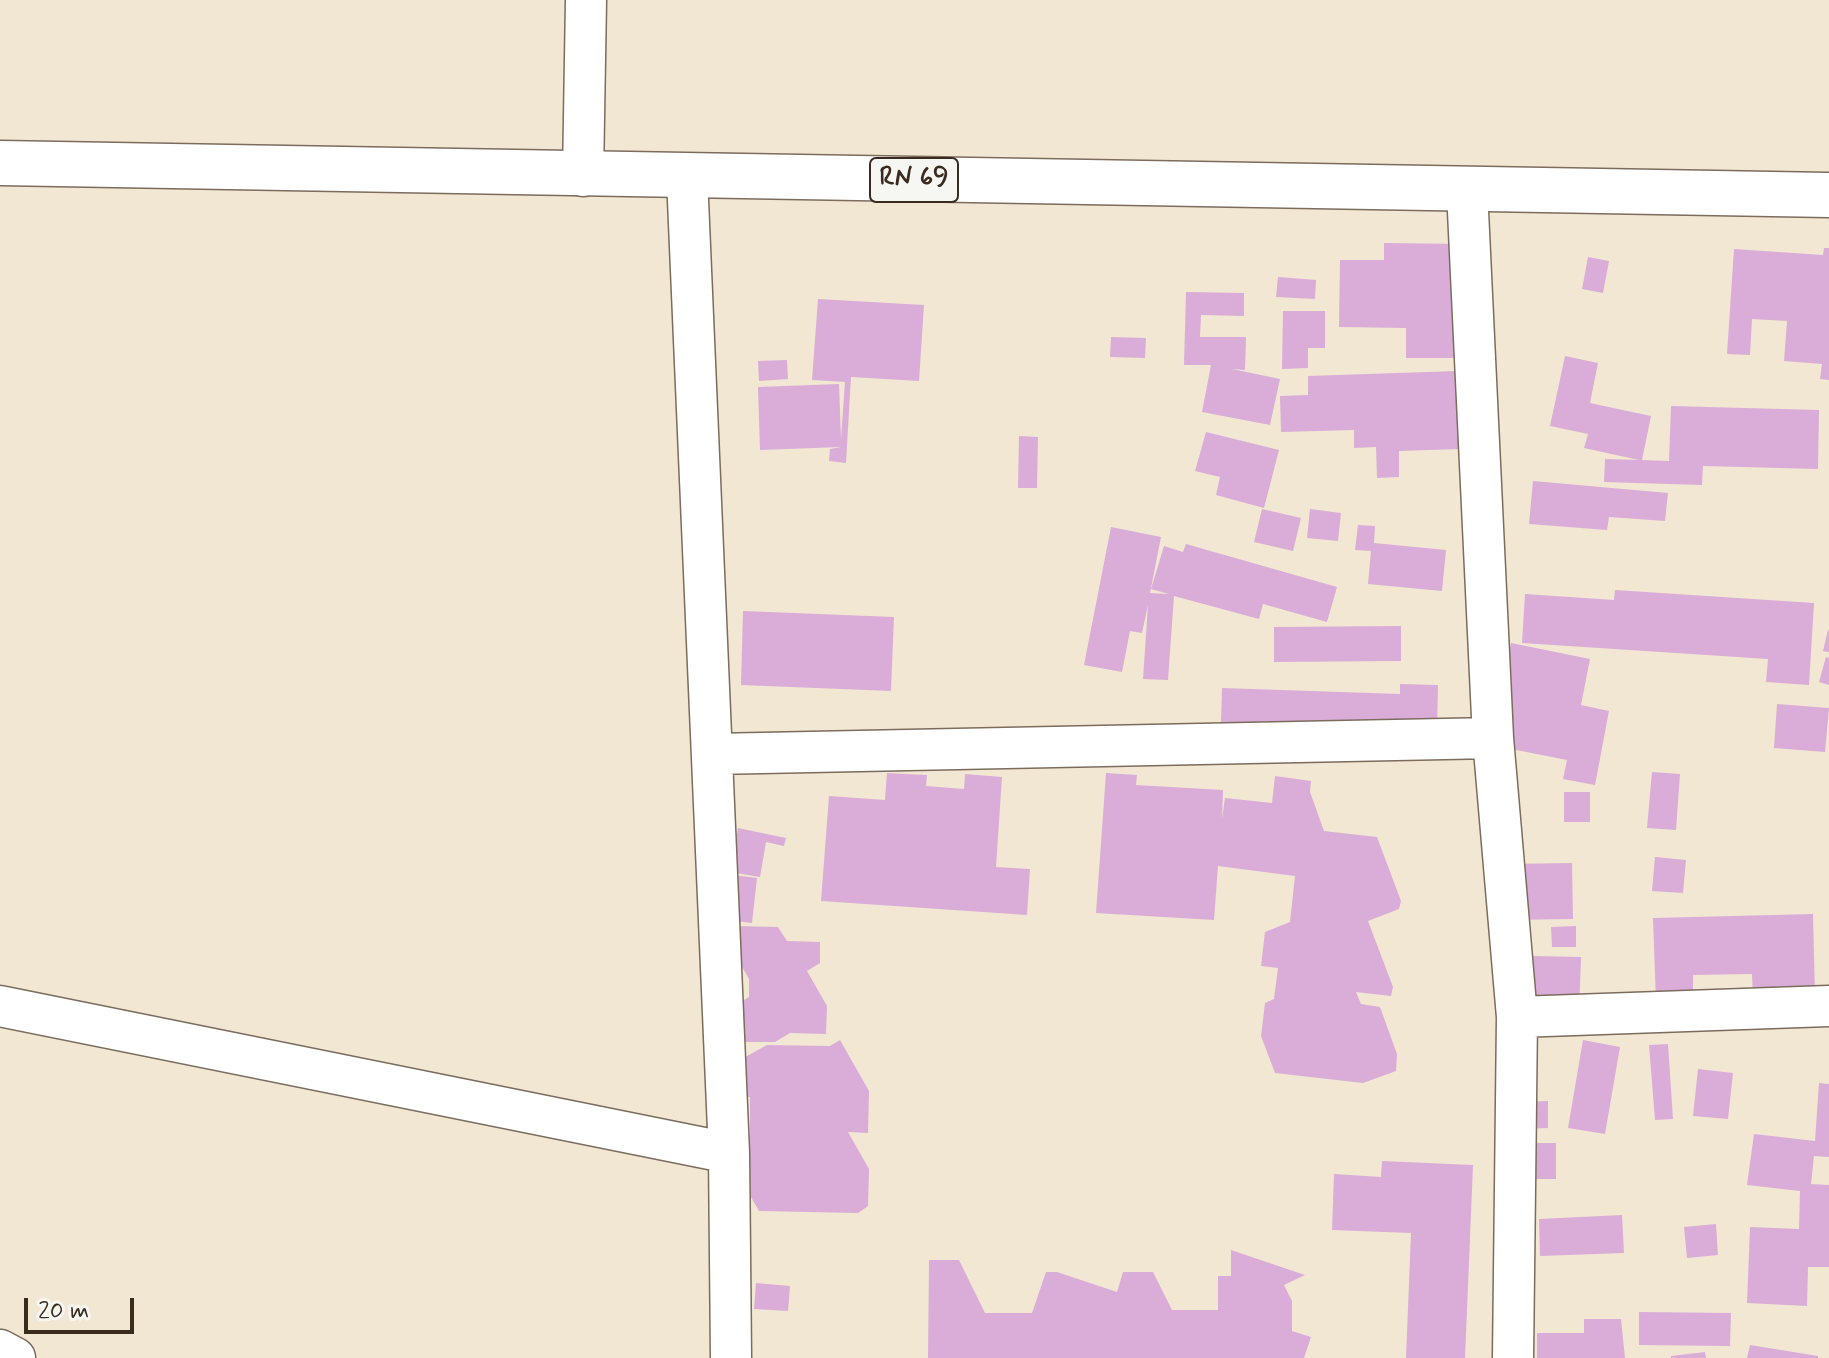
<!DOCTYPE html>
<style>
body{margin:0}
#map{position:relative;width:1829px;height:1358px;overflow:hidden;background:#f2e7d2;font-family:Mynerve,sans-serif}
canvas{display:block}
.scale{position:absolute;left:24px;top:1298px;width:110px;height:36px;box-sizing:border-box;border:4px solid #3b2a1e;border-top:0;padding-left:10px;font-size:24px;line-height:28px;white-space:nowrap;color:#3b2a1e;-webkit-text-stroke:6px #f6f6f2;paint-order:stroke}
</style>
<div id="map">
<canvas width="1829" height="1358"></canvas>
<div class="scale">20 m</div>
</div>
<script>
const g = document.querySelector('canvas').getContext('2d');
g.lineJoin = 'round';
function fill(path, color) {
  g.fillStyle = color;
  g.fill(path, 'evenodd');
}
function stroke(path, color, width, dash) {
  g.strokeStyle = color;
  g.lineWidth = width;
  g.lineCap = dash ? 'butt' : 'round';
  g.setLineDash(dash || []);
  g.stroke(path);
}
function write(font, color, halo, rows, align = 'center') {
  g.font = font + ' Mynerve,sans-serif';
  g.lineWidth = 8;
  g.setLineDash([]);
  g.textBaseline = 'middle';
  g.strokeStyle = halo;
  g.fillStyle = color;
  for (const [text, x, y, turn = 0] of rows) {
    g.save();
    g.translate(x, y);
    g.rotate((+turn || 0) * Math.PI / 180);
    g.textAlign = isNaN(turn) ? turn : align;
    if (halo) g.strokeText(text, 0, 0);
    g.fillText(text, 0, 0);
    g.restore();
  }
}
fill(new Path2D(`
 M1384 243 1462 244 1461 358H1406V328L1339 327 1340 260H1384Z
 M1824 248H1829V380L1820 379 1822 364 1784 361 1787 321 1752 319 1750 355 1727 354 1734 249 1823 255Z
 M1588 257 1609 261 1603 293 1582 289Z
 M1278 277 1316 280 1315 299 1276 297Z
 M1186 292 1244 293V316L1201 315 1200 337H1246L1245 370 1232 369 1280 379 1270 425 1202 412 1211 365H1184Z
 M818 299 924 305 919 381 851 377 846 463 829 461 830 449 841 447 760 450 758 387 839 384 841 439 845 382 812 380Z
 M1283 311H1325V348H1308V368L1282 369Z
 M1111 337 1146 338 1145 358 1110 357Z
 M1565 356 1598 363 1590 403 1651 416 1642 460 1669 461 1671 406 1819 410 1818 469 1703 466 1702 485 1604 482 1605 459 1639 460 1584 448 1588 434 1550 426Z
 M787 360 788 379 759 381 758 361Z
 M1457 371 1459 449 1399 451V477L1377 478 1376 447 1354 448V430L1281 432 1280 396 1308 395V376Z
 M1206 432 1279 450 1264 508 1216 495 1220 477 1195 471Z
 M1019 436 1038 437 1037 488H1018Z
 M1533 481 1668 493 1665 521 1609 517 1607 530 1529 524Z
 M1262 509 1301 518 1293 551 1254 542Z
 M1310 509 1341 513 1338 541 1307 538Z
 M1358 525 1375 526 1374 543 1446 550 1442 591 1368 584 1371 551 1355 550Z
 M1111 527 1161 537 1150 593 1169 594 1151 589 1164 546 1183 552 1186 544 1337 587 1327 622 1263 604 1259 619 1174 596 1168 680 1143 679 1148 605 1142 633 1130 631 1122 672 1084 665Z
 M1615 590 1814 603 1809 685 1766 682 1768 659 1522 643 1525 594 1614 600Z
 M743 611 894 617 891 691 741 685Z
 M1401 626V661L1274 662V627Z
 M1828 630H1829V652L1823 651Z
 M1511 643 1590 659 1581 705 1609 711 1595 785 1563 779 1567 760 1491 745Z
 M1826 657 1829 658V685L1819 682Z
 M1400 684 1438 685 1437 730 1221 723 1222 688 1400 694Z
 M1777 704 1829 708 1825 752 1774 748Z
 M1652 772 1680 774 1676 830 1647 828Z
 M887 773 927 775 926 786 964 789 965 774 1002 777 996 867 1030 869 1027 915 821 901 829 796 885 800Z
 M1106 773 1137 775 1136 785 1223 790 1222 819 1225 798 1272 803 1275 776 1311 781 1310 792 1324 831 1377 837 1401 901 1399 909 1368 921 1393 987 1391 996 1356 992 1361 1004 1380 1007 1397 1054 1396 1071 1363 1083 1275 1073 1261 1036 1265 1003 1274 999 1278 968 1261 966 1265 932 1290 922 1295 876 1218 866 1214 920 1096 913Z
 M1564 792H1590V822H1564Z
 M738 828 786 838 784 846 766 842 760 877 730 872Z
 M1655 857 1686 860 1683 893 1652 891Z
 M1572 863 1573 919 1506 920 1505 864Z
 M733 875 757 878 752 923 728 920Z
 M1813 914 1815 996 1753 998 1752 974 1693 975V1001L1656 1002 1653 918Z
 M732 926 778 927 787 941 820 942V963L807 971 827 1006 826 1034 790 1033 775 1042H732L733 1007 749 997V979L732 949Z
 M1576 926V947H1552L1551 927Z
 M1532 956 1581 957 1579 1015 1531 1013Z
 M840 1040 869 1091 868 1133 848 1132 869 1169 868 1206 858 1213 759 1211 736 1171V1134H750V1097L731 1096V1065L767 1045 830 1046Z
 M1583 1040 1620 1047 1605 1134 1568 1128Z
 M1668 1044 1673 1119 1655 1120 1649 1045Z
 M1698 1069 1733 1073 1728 1119 1693 1116Z
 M1819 1083 1829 1084V1157L1814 1156 1811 1184 1829 1185V1267H1808L1807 1306 1747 1303 1750 1227 1799 1229 1800 1191 1747 1185 1754 1134 1815 1141Z
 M1548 1101V1128L1519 1129V1102Z
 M1527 1143H1556V1179H1527Z
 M1382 1161 1473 1165 1465 1358H1406L1411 1233 1332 1230 1334 1174 1381 1177Z
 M1622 1215 1624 1253 1540 1256 1539 1219Z
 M1716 1224 1718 1255 1687 1258 1684 1227Z
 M1231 1250 1305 1275 1284 1285 1292 1301V1331L1311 1337 1304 1358H928L929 1260H959L985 1313H1032L1046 1272H1057L1117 1292 1123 1272H1153L1172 1310H1218V1276H1231Z
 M756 1283 790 1286 788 1311 754 1309Z
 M1639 1312 1731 1313 1730 1346 1639 1345Z
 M1584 1319H1621L1625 1358H1537V1333H1584Z
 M1750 1345 1818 1356V1358H1747Z
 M1705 1352 1706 1358H1671V1356Z`), '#d9add8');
const minor = new Path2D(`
 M583 176 586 0
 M687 177 729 1153 731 1358
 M1467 190 1493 738 1517 1017 1513 1358
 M713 754 1493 738
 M0 1006 729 1153
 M1517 1017 1829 1006
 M0 1350 15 1358`);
const primary = new Path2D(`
 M0 163 1829 195`);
stroke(minor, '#7b6c5d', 43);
stroke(primary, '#7b6c5d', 47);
stroke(minor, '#fff', 40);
stroke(primary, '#fff', 44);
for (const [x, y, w] of [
 [914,180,88]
]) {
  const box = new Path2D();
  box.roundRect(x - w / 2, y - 22, w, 44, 6);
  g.fillStyle = '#f6f6f2';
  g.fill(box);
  stroke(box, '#3b2a1e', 2);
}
write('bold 26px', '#3b2a1e', null, [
 ["RN 69",914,180]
]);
</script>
